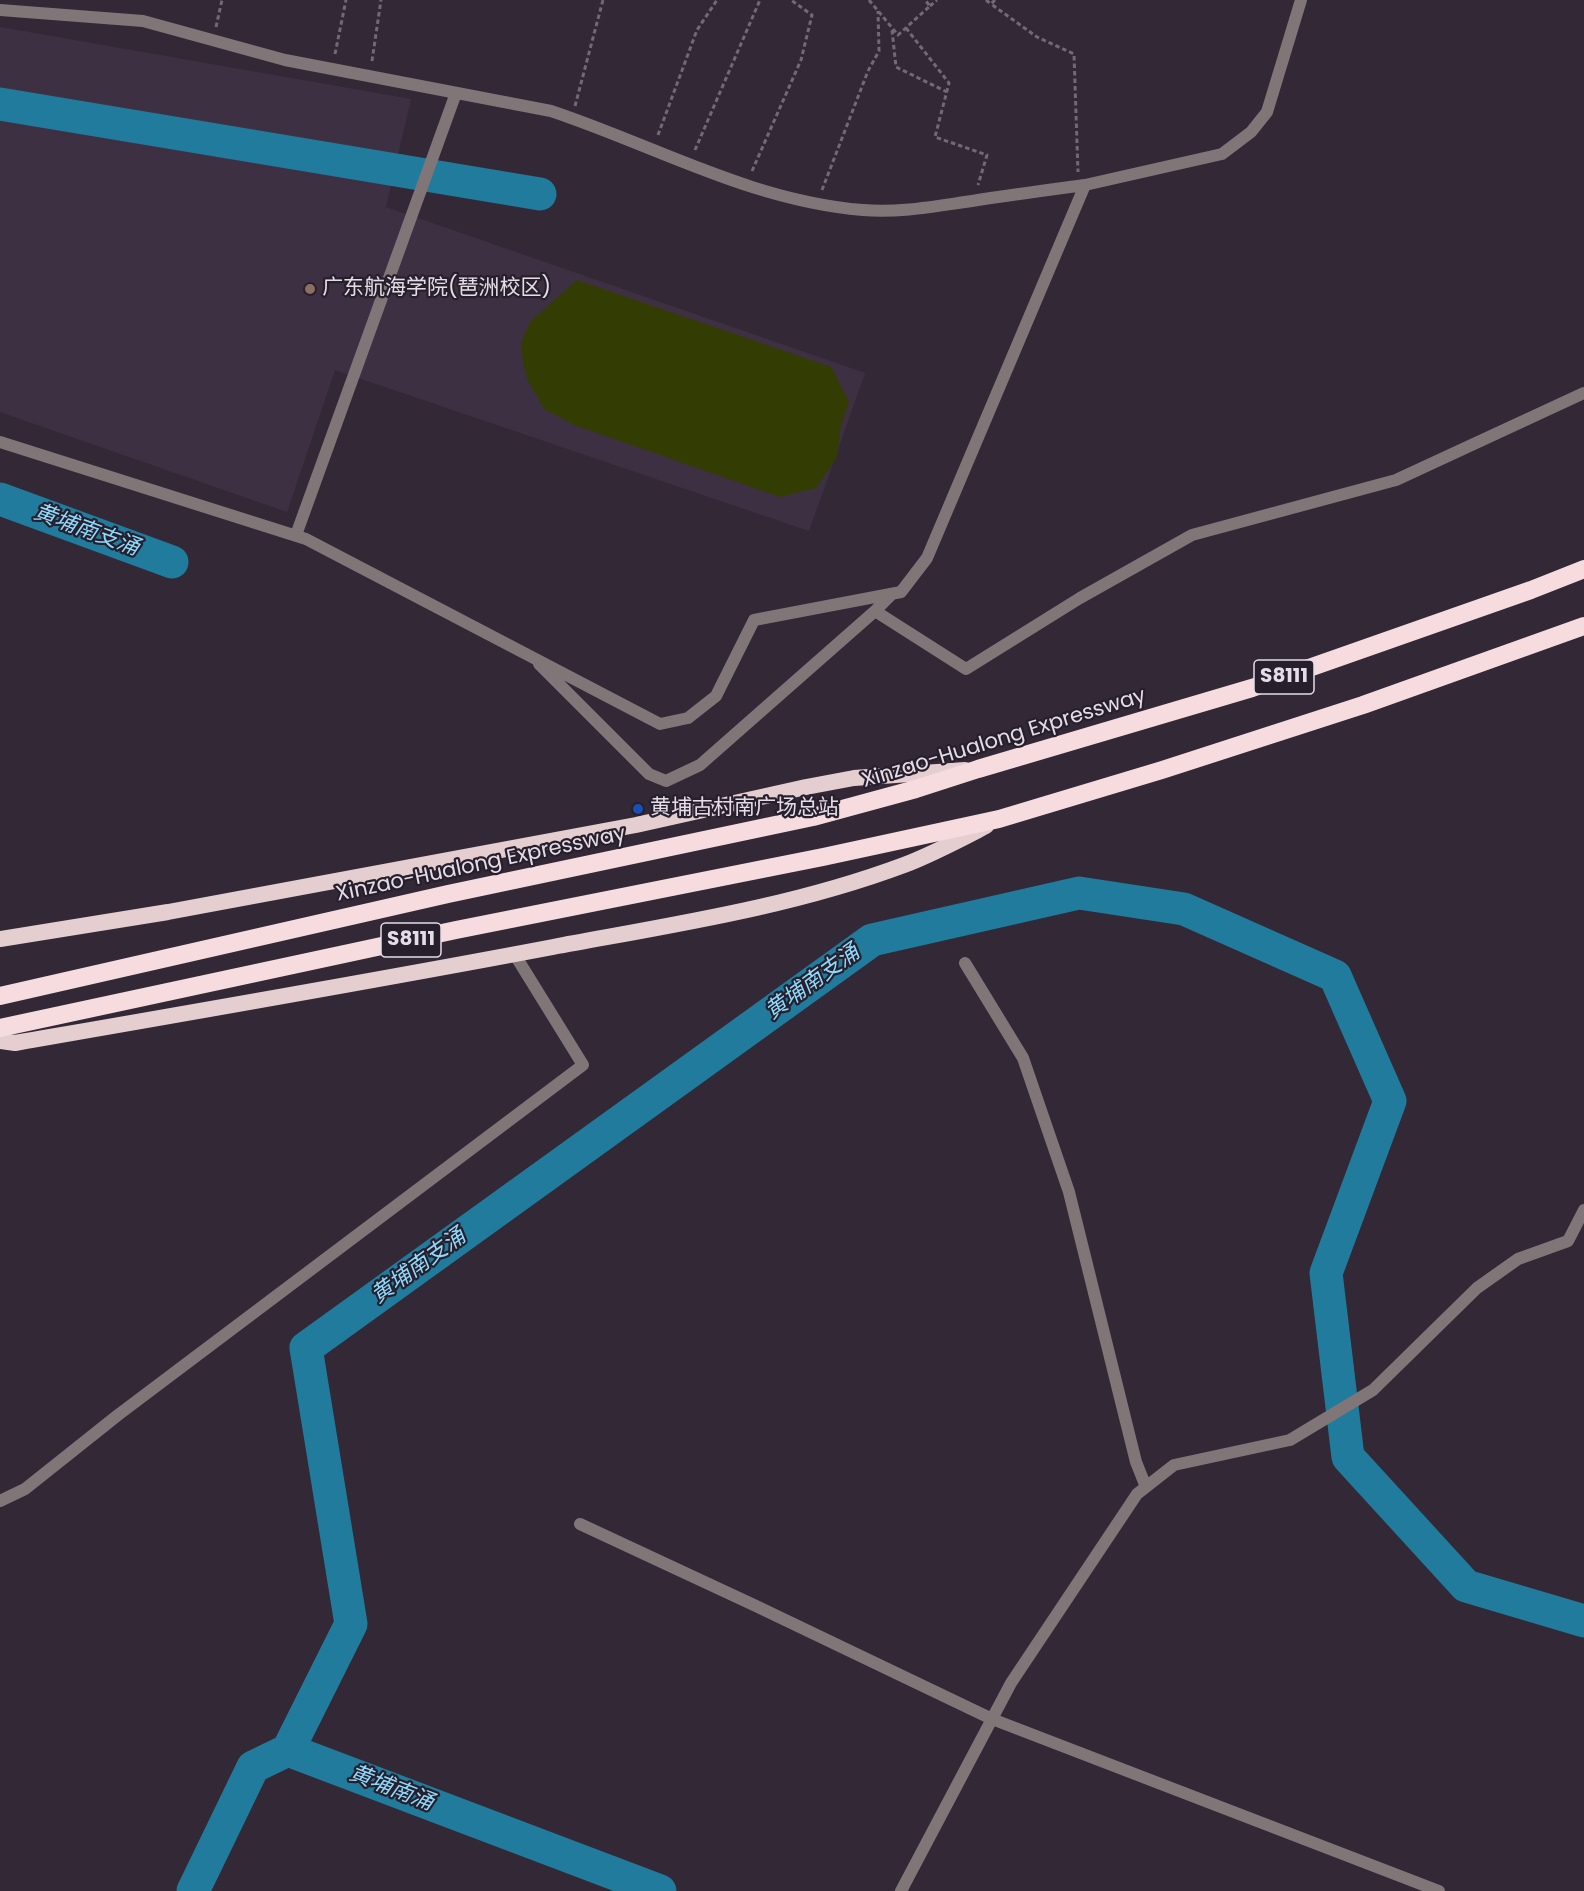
<!DOCTYPE html>
<meta charset="utf-8">
<style>
body{margin:0}
canvas{display:block;background:#322836}
</style>
<canvas width="1584" height="1891"></canvas>
<script>
const g = document.querySelector('canvas').getContext('2d');
g.lineJoin = 'round';
function fill(path, color) {
  g.fillStyle = color;
  g.fill(path, 'evenodd');
}
function stroke(path, color, width, dash) {
  g.strokeStyle = color;
  g.lineWidth = width;
  g.lineCap = dash ? 'butt' : 'round';
  g.setLineDash(dash || []);
  g.stroke(path);
}
function write(font, color, halo, rows, align = 'center') {
  g.font = font + ' Poppins,"Noto Sans SC",sans-serif';
  g.lineWidth = 4.5;
  g.setLineDash([]);
  g.textBaseline = 'middle';
  g.strokeStyle = halo;
  g.fillStyle = color;
  for (const [text, x, y, turn = 0] of rows) {
    g.save();
    g.translate(x, y);
    g.rotate((+turn || 0) * Math.PI / 180);
    g.textAlign = isNaN(turn) ? turn : align;
    if (halo) g.strokeText(text, 0, 0);
    g.fillText(text, 0, 0);
    g.restore();
  }
}
fill(new Path2D(`
 M0 27 411 99 386 207 865 373 809 531 335 370 287 512 0 412Z`), '#3e3043');
fill(new Path2D(`
 M577 280 831 367 849 401 841 426 837 457 816 488 780 497 574 425 544 409 528 381 523 363 521 343 530 322Z`), '#333c03');
stroke(new Path2D(`
 M0 104 540 194
 M0 499 172 562
 M288 1750 351 1624 306 1348 872 940 1079 893 1184 909 1335 976 1390 1101 1326 1273 1348 1457 1466 1586 1584 1621
 M193 1891 253 1767 288 1750 660 1891`), '#217b9c', 33);
stroke(new Path2D(`
 M869 0 898 35 930 6 925 0
 M986 0 991 4
 M995 0 991 4 1037 37 1074 54 1078 172
 M930 6 937 0
 M216 27 222 0
 M906 28 949 83 935 137 987 155 978 185
 M892 30 896 67 947 92
 M335 54 346 0
 M372 61 381 0
 M575 106 603 0
 M658 135 697 30 717 0
 M695 150 760 0
 M752 171 801 60 812 15 791 0
 M822 190 868 71 879 51 878 11`), '#726975', 3, [4.5, 3]);
stroke(new Path2D(`
 M0 10 143 21 285 60 551 111C656 146 751 201 863 210 900 213 936 206 972 201 1010 195 1048 190 1085 185
 M0 442 306 539 660 724 688 718 716 696 754 620 901 592 927 558 1085 185 1222 154 1251 132 1267 112 1301 0
 M296 535 456 93
 M875 611 966 669 1080 598 1192 535 1396 480 1584 393
 M539 664 649 774 666 781 700 765 875 611 892 594
 M965 963 1023 1058 1069 1192 1136 1462 1146 1487
 M0 1501 25 1489 118 1415 583 1065 515 955
 M580 1524 756 1606 992 1719 1439 1891
 M901 1891 1011 1683 1137 1494 1174 1465 1290 1440 1373 1390 1477 1288 1518 1259 1568 1241 1584 1210`), '#807677', 12);
stroke(new Path2D(`
 M0 939 168 912 636 825 806 787 854 778 965 770
 M0 1041 15 1043C194 1012 374 981 553 947 671 925 792 907 904 865 933 854 959 840 986 826`), '#e5ced0', 16);
stroke(new Path2D(`
 M0 996 448 894 813 817 916 789 978 769 1252 688 1531 590 1584 569
 M0 1028 456 930 823 857 999 819 1162 770 1363 705 1584 626`), '#f6dcdf', 18);
for (const [x, y, r, color] of [
 [310,289,6,"#8d6e63"],
 [638,809,6,"#1a4fb4"]
]) {
  const dot = new Path2D();
  dot.arc(x, y, r, 0, 2 * Math.PI);
  g.fillStyle = color;
  g.fill(dot);
  stroke(dot, '#281f2c', 2);
}
for (const [x, y, w] of [
 [1284,677,60],
 [411,940,60]
]) {
  const box = new Path2D();
  box.roundRect(x - w / 2, y - 17, w, 34, 4.5);
  g.fillStyle = '#281f2c';
  g.fill(box);
  stroke(box, '#e4dde7', 1.5);
}
write('bold 20px', '#e4dde7', null, [
 ["S8111",1284,677],
 ["S8111",411,940]
]);
write('21px', '#e4dde7', '#281f2c', [
 ["广东航海学院(琶洲校区)",322,289],
 ["黄埔古村南广场总站",650,809]
], 'left');
write('21px', '#e4dde7', '#281f2c', [
 ["Xinzao-Hualong Expressway",1004,739,-17],
 ["Xinzao-Hualong Expressway",481,865,-12]
]);
write('italic 22px', '#8edafd', '#281f2c', [
 ["黄埔南支涌",86,531,20],
 ["黄埔南支涌",813,983,-36],
 ["黄埔南支涌",419,1267,-36],
 ["黄埔南涌",391,1789,21]
]);
</script>
